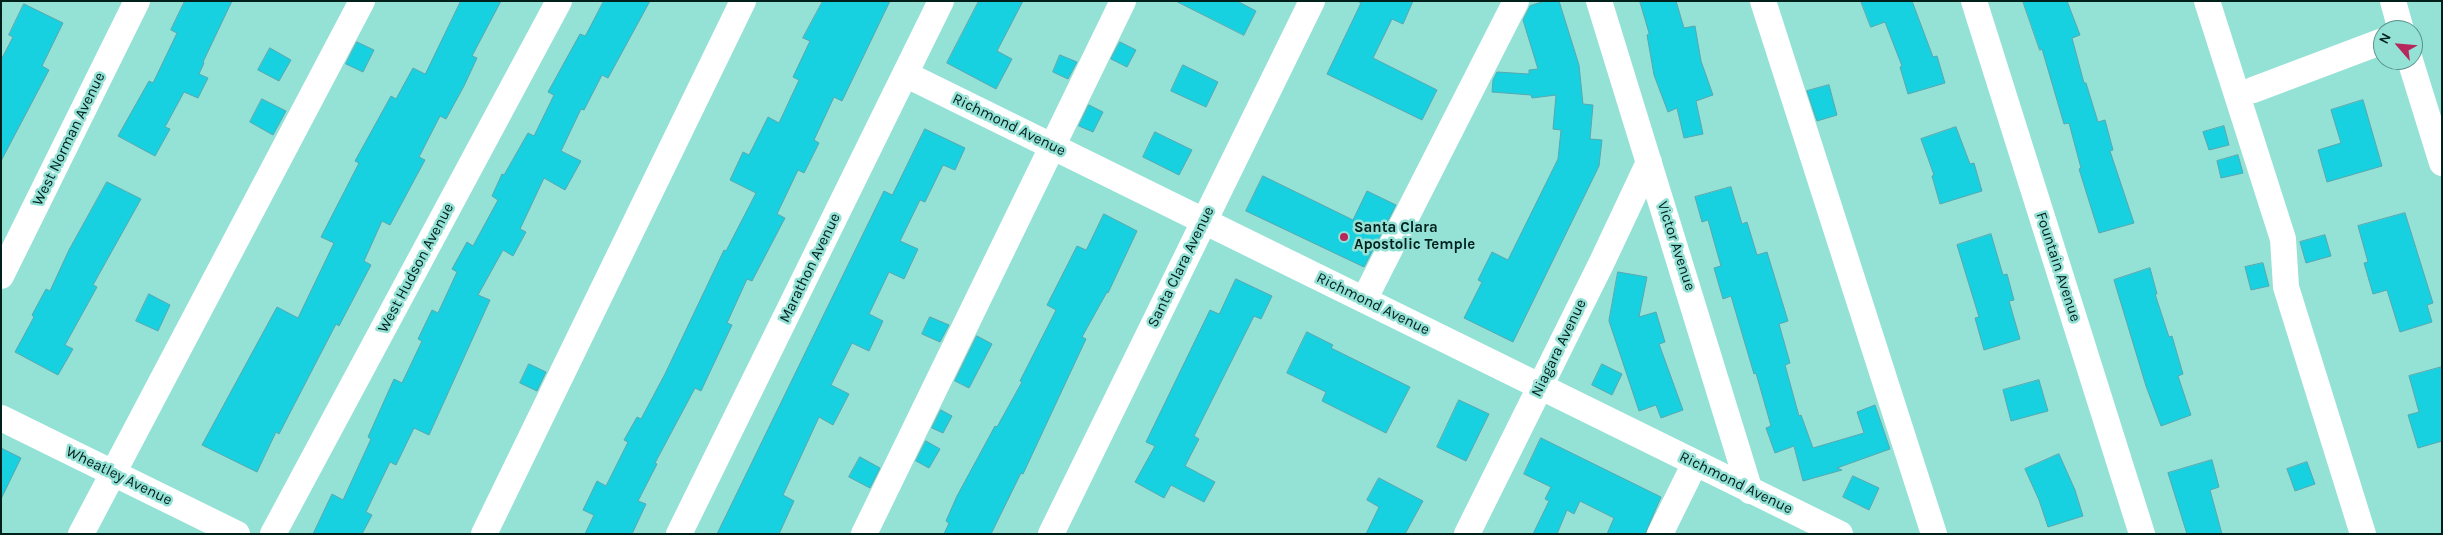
<!DOCTYPE html>
<style>
body{margin:0}
#map{position:relative;width:2443px;height:535px;overflow:hidden;background:#94e1d6;font-family:Karla,sans-serif}
canvas{display:block}
.frame{position:absolute;inset:0;border:2px solid #00201c;pointer-events:none}
.north{position:absolute;left:2373px;top:20px;width:50px;height:50px;box-sizing:border-box;background:#94e1d6;border:1px solid #59948c;border-radius:50%;rotate:297deg;font-size:14px;font-weight:700;line-height:20px;text-align:center;color:#00201c}
.north::after{content:'';display:block;margin:auto;width:18px;height:22px;background:#b6285c;clip-path:polygon(50% 0,100% 100%,50% 72%,0 100%)}
</style>
<div id="map">
<canvas width="2443" height="535"></canvas>
<div class="frame"></div>
<div class="north">N</div>
</div>
<script>
const g = document.querySelector('canvas').getContext('2d');
g.lineJoin = 'round';
function fill(path, color) {
  g.fillStyle = color;
  g.fill(path, 'evenodd');
}
function stroke(path, color, width, dash) {
  g.strokeStyle = color;
  g.lineWidth = width;
  g.lineCap = dash ? 'butt' : 'round';
  g.setLineDash(dash || []);
  g.stroke(path);
}
function write(font, color, halo, rows, align = 'center') {
  g.font = font + ' Karla,sans-serif';
  g.lineWidth = 5;
  g.setLineDash([]);
  g.textBaseline = 'middle';
  g.strokeStyle = halo;
  g.fillStyle = color;
  for (const [text, x, y, turn = 0] of rows) {
    g.save();
    g.translate(x, y);
    g.rotate((+turn || 0) * Math.PI / 180);
    g.textAlign = isNaN(turn) ? turn : align;
    if (halo) g.strokeText(text, 0, 0);
    g.fillText(text, 0, 0);
    g.restore();
  }
}
const building = new Path2D(`
 M185 1H232L203 62 204 63 199 74 208 78 198 98 184 92 165 127 170 129 155 156 118 136 149 81 153 83 177 33 171 30Z
 M461 1H501L472 56 477 58 464 86 446 119 440 116 419 157 425 160 390 225 382 221 364 261 371 265 339 326 336 324 279 434 276 432 257 472 202 445 277 307 298 318 334 243 321 237 359 163 355 161 391 96 396 99 413 68 425 74Z
 M604 1H650L608 78 602 75 584 110 581 109 561 151 581 161 565 190 544 178 520 229 526 232 513 256 503 250 478 295 490 300 429 435 414 428 396 465 390 462 366 512 372 515 362 534H313L332 494 343 500 371 439 368 437 394 379 402 383 422 341 418 339 432 310 438 313 457 272 452 269 467 242 473 246 498 200 492 196 502 174 504 175 528 133 534 136 554 95 548 92 580 34 585 36Z
 M823 1H890L842 101 834 97 814 140 819 143 804 173 798 170 777 214 785 218 752 281 747 279 727 323 732 325 701 391 695 388 655 463 657 464 638 501 646 504 632 534H585L594 515 583 510 597 481 606 486 628 442 624 440 637 417 641 419 665 374 724 250 726 251 756 193 730 180 743 152 749 155 768 117 779 123 799 80 793 77 810 41 803 38Z
 M979 1H1023L997 51 1012 59 996 89 947 63Z
 M1176 1H1237L1256 11 1244 35Z
 M1357 1H1413L1403 24 1392 19 1373 58 1437 90 1422 120 1327 74 1361 3Z
 M1545 1H1559L1579 65 1583 104 1593 105 1590 139 1602 140 1599 166 1513 342 1464 318 1482 282 1478 280 1492 252 1508 260 1558 159 1561 130 1553 129 1556 95 1532 98 1531 95 1492 92 1493 80 1497 72 1529 74V70L1538 69 1523 20 1530 6Z
 M1640 1H1676L1684 28 1695 26 1701 61 1713 95 1696 101 1703 134 1684 138 1677 108 1668 112 1654 75 1647 35 1649 34Z
 M1861 1H1912L1933 57 1937 56 1945 83 1908 94 1900 67 1902 66 1885 22 1871 27Z
 M2023 1H2067L2080 35 2072 38 2084 83H2086L2098 122 2105 120 2113 150 2110 151 2134 223 2099 233 2079 169 2081 168 2069 123 2064 124 2042 49 2040 50Z
 M24 4 63 23 42 66 49 70 1 161V60L13 37 9 35Z
 M357 42 374 50 363 72 346 64Z
 M1120 42 1136 50 1127 67 1111 59Z
 M270 48 291 60 279 81 258 70Z
 M1060 55 1077 62 1068 79 1053 72Z
 M1183 65 1218 82 1206 107 1171 91Z
 M1829 85 1837 115 1817 121 1807 91Z
 M262 99 286 111 273 135 250 122Z
 M2363 100 2382 166 2327 182 2318 150 2341 143 2331 110Z
 M1089 105 1103 112 1093 132 1079 126Z
 M2224 126 2229 145 2209 150 2203 132Z
 M1956 127 1970 164 1974 163 1982 191 1940 204 1932 176 1934 175 1921 139Z
 M925 129 965 148 955 170 943 165 925 202 920 200 900 241 918 249 904 279 889 272 869 314 883 321 869 351 852 343 831 385 849 394 833 425 819 417 783 495 794 501 779 534H717L884 191 892 195Z
 M1155 132 1192 150 1179 175 1143 157Z
 M2238 155 2243 173 2221 178 2217 161Z
 M1263 176 1353 220 1367 191 1396 205 1364 267 1246 211Z
 M107 182 141 199 93 285 97 287 65 345 73 349 58 375 15 352 34 317 32 315 46 289 50 291 69 250Z
 M1731 187 1742 224 1747 222 1757 255 1767 252 1788 321 1779 324 1790 363 1785 365 1799 416 1801 415 1813 448 1864 433 1857 412 1875 405 1890 449 1837 468 1842 470 1803 481 1794 446 1775 453 1766 428 1771 426 1756 373 1754 374 1731 296 1723 299 1714 268 1721 266 1708 220 1702 222 1695 197Z
 M2405 213 2433 303 2427 305 2432 322 2400 332 2387 290 2373 294 2364 263 2368 262 2358 226Z
 M1104 214 1137 231 1108 293 1107 292 1082 337 1086 339 1023 474 1021 473 991 534H944L949 523 946 521 957 496 995 426 997 427 1022 382 1020 381 1056 310 1047 305 1077 246 1086 250Z
 M1991 234 2003 275 2007 274 2014 300 2009 301 2020 339 1984 350 1975 318 1979 317 1957 245Z
 M2325 235 2331 256 2306 263 2300 242Z
 M2263 263 2269 286 2251 290 2245 267Z
 M2150 268 2157 294H2155L2169 337 2172 336 2183 374 2178 376 2191 415 2161 426 2146 386 2114 280Z
 M1618 272 1647 277 1639 317 1656 312 1665 342 1659 344 1683 410 1661 418 1656 405 1639 411 1609 321Z
 M1236 279 1272 296 1261 319 1254 316 1194 436 1199 439 1185 466 1215 482 1204 502 1171 485 1164 498 1135 482 1155 446 1146 442 1210 310 1219 314Z
 M149 294 170 305 158 331 136 321Z
 M930 317 949 325 940 342 922 334Z
 M1307 332 1333 345 1331 348 1410 387 1386 433 1322 401 1326 392 1287 373Z
 M977 336 992 344 969 388 955 381Z
 M529 364 546 372 537 391 520 383Z
 M1602 364 1622 374 1612 395 1592 385Z
 M2442 367V441L2418 448 2408 415 2419 412 2409 376Z
 M2039 380 2048 411 2011 421 2003 390Z
 M1459 400 1489 414 1466 461 1437 447Z
 M941 410 952 416 943 433 932 428Z
 M1541 438 1661 497 1645 534H1607L1614 518 1580 501 1574 514 1567 510 1557 534H1533L1549 501 1545 499 1551 487 1524 474Z
 M926 441 940 449 929 468 916 461Z
 M1 448 21 458 1 499Z
 M2059 454 2075 490 2083 516 2048 527 2039 500 2025 469Z
 M860 457 880 468 870 488 849 477Z
 M2212 460 2219 487 2210 490 2222 534H2187L2168 473Z
 M2307 462 2315 484 2295 491 2287 469Z
 M1853 476 1879 488 1869 510 1843 497Z
 M1379 478 1423 501 1405 534H1366L1379 507 1367 500Z`);
fill(building, '#17d1e0');
stroke(building, '#59a7af', 1);
stroke(new Path2D(`
 M1599 1 1750 491
 M1763 1 1934 534
 M1974 1 2142 534
 M2207 1 2283 239 2286 287 2363 534
 M2393 1 2401 30
 M2410 60 2442 163
 M905 74 1840 534
 M2253 90 2383 41
 M1 276 137 1
 M1364 300 1516 1
 M1 418 237 534
 M81 534 362 1
 M273 534 559 1
 M484 534 743 1
 M679 534 941 1
 M864 534 1123 1
 M1051 534 1312 1
 M1467 534 1602 262 1649 162
 M1660 534 1695 463`), '#fff', 26);
for (const [x, y, r, color] of [
 [1344,237,5,"#b6285c"]
]) {
  const dot = new Path2D();
  dot.arc(x, y, r, 0, 2 * Math.PI);
  g.fillStyle = color;
  g.fill(dot);
  stroke(dot, '#94e1d6', 2);
}
write('15px', '#00201c', '#94e1d6', [
 ["Richmond Avenue",1009,125,26],
 ["West Norman Avenue",69,139,-64],
 ["Victor Avenue",1676,246,72],
 ["Santa Clara Avenue",1181,267,-64],
 ["Fountain Avenue",2058,267,72],
 ["West Hudson Avenue",416,268,-62],
 ["Marathon Avenue",810,268,-64],
 ["Richmond Avenue",1373,304,26],
 ["Niagara Avenue",1559,348,-64],
 ["Wheatley Avenue",119,476,26],
 ["Richmond Avenue",1736,483,26]
]);
write('bold 15px', '#00201c', '#94e1d6', [
 ["Santa Clara",1354,228],
 ["Apostolic Temple",1354,245]
], 'left');
</script>
